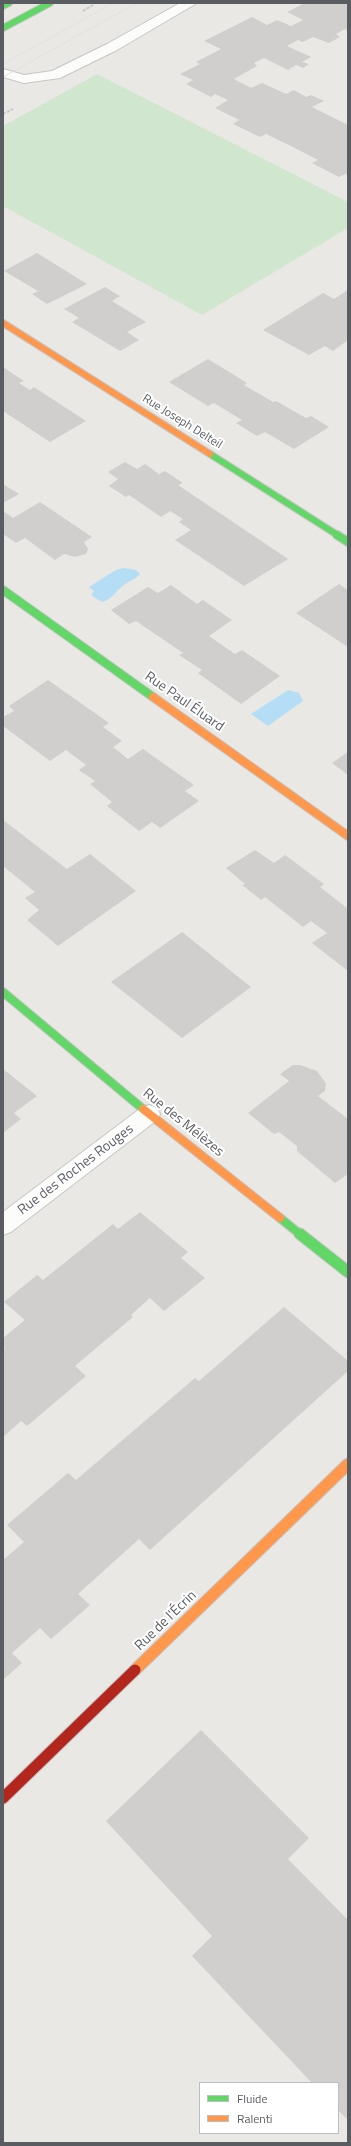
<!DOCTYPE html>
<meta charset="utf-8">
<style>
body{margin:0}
#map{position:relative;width:351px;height:2146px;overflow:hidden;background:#e9e8e4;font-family:"Titillium Web",sans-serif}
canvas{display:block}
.frame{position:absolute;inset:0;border:4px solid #595d62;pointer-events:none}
.legend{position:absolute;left:199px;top:2082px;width:140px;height:52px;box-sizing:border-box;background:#fff;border:1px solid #bdbec0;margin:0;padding:5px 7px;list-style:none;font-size:12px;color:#595d62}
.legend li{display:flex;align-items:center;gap:8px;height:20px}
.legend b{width:20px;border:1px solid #bdbec0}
</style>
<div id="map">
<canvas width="351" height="2146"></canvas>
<div class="frame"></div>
<ul class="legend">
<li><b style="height:5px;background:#63d668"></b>Fluide</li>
<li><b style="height:5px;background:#ff974d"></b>Ralenti</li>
</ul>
</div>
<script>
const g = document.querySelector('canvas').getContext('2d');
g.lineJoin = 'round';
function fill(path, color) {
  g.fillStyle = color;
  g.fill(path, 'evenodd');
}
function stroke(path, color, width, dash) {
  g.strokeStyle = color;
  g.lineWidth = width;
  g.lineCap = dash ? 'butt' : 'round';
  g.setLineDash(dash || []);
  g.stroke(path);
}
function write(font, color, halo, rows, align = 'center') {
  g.font = font + ' "Titillium Web",sans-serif';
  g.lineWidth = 4;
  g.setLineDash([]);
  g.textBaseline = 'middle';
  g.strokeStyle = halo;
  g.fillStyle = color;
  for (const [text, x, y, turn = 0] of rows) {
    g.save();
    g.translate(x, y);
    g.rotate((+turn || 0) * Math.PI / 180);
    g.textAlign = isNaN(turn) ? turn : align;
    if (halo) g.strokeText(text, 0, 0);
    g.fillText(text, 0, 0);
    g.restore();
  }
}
fill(new Path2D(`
 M97 74 348 202V228L202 315 3 206V126Z`), '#d1e6cf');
fill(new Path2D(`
 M124 568 136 570 140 574C135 580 130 580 124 585 115 591 113 599 102 602L91 595 94 591 89 587 116 570Z
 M288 690 299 693 303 701 268 726 251 714Z`), '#b5def6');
fill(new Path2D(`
 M305 3H348V31L345 29 336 34 340 37 329 43 313 37 303 42 298 40 287 46 311 57 302 62 309 64 303 68 296 65 288 70 264 58 254 63 257 66 234 79 251 88 262 83 286 94 294 90 306 97 311 95 324 101 312 107 348 125V175L345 174 339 177 312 163 318 160 291 146 266 134 260 137 233 124 239 120 215 108 228 100 215 94 211 97 186 84 193 80 180 74 200 64 196 62 221 49 204 41 252 17 267 25 277 20 291 26 303 20 287 12Z
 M37 253 87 284 47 304 32 294 38 291 4 271Z
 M105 287 120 296 112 301 146 322 127 332 139 340 120 351 72 322 79 318 64 309Z
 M348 290V340L333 351 325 346 309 355 263 330 323 293 334 299Z
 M208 359 247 383 244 385 273 402 276 401 306 418 311 416 329 427 294 449 265 432 257 436 236 423 242 420 214 403 208 406 169 382Z
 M3 367 24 381 19 383 30 390 34 387 86 421 50 442 3 411Z
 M125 462 137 469 145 464 159 474 165 471 183 483 178 485 288 559 244 586 175 540 191 530 179 522 183 519 170 511 161 517 129 495 126 497 109 486 118 479 108 472Z
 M3 484 19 494 3 503Z
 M40 502 92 537 84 542 88 549 86 554 75 557 64 554 55 560 25 538 16 543 3 534V511L13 518Z
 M339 584 348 590V647L296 613Z
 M171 585 197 604 203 600 232 620 209 636 235 654 242 650 280 676 241 704 198 673 202 670 179 655 183 653 136 621 129 624 111 610 148 587 158 593Z
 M48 680 109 723 103 727 122 741 113 747 128 759 143 749 194 785 185 791 199 801 160 828 152 822 139 831 107 806 112 802 90 784 95 781 79 770 86 765 66 750 50 761 3 726V717L14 711 9 706Z
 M348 752V775L332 763Z
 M3 820 67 869 90 854 136 891 58 946 27 920 39 910 25 898 35 892 3 866Z
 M255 850 274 863 285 855 324 884 320 887 348 909V971L312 943 327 933 311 921 303 927 265 897 261 900 242 885 245 884 226 868Z
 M182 932 251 987 182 1038 111 982Z
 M293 1065H300L317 1071 326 1084 325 1091 318 1096 348 1119V1174L335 1183 297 1151V1146L279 1132 274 1134 248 1113 289 1081 280 1074Z
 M3 1069 37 1096 14 1113 21 1119 3 1133Z
 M140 1212 188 1252 181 1258 205 1278 164 1311 150 1298 131 1315 133 1317 75 1366 86 1376 27 1426 21 1421 3 1437V1349L5 1348 3 1346V1338L25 1320 4 1302 37 1275 43 1280 113 1224 118 1229Z
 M284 1307 348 1361V1371L150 1550 139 1539 78 1594 90 1605 51 1639 40 1628 12 1653 22 1663 3 1680V1560L24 1542 7 1525 68 1473 76 1480 195 1378 199 1381Z
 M201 1730 309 1838 288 1859 348 1920V2120L338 2110V2083H312L192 1956 212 1936 106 1821Z`), '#d0cfcd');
const lane = new Path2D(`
 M180 3H197L117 50 60 78 24 83 3 77V69L24 75 52 71 107 44Z`);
const street = new Path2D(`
 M149 1105 157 1108 160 1114 157 1120 11 1232 3 1235V1212L141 1108Z`);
const fastFar2 = new Path2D(`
 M3 6 9 3
 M3 28 50 3
 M210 454 339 536`);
const fastFar1 = new Path2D(`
 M337 535 348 542
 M3 590 153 697
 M3 992 143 1109
 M280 1218 301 1235`);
const fast = new Path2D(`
 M300 1234 348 1272`);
const slowFar2 = new Path2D(`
 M3 323 210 454`);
const slowFar1 = new Path2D(`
 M153 697 348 836
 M143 1109 280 1218`);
const slow = new Path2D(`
 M135 1670 348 1464`);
const jam = new Path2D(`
 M3 1798 135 1670`);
stroke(lane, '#c6c6c6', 2);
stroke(street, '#c6c6c6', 2);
stroke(fastFar2, '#c5c5c4', 8);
stroke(fastFar1, '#c5c5c4', 10);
stroke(fast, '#c5c5c4', 13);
stroke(slowFar2, '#c5c5c4', 8);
stroke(slowFar1, '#c5c5c4', 10);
stroke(slow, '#c5c5c4', 13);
stroke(jam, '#c5c5c4', 13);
stroke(new Path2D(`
 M83 11 93 5
 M3 114 13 109`), '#c4cac7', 2, [3, 1.5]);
fill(lane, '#fcfcfb');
fill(street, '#fcfcfb');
stroke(fastFar2, '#63d668', 6);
stroke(fastFar1, '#63d668', 8);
stroke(fast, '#63d668', 11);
stroke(slowFar2, '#ff974d', 6);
stroke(slowFar1, '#ff974d', 8);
stroke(slow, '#ff974d', 11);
stroke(jam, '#b3261e', 11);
stroke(new Path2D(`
 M3 64 113 3
 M3 77 137 3`), '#e0e1e1', 1);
write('12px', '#595d62', '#fff', [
 ["Rue Joseph Delteil",182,422,32]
]);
write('14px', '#595d62', '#fff', [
 ["Rue Paul Éluard",184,702,35],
 ["Rue des Mélèzes",183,1123,39],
 ["Rue des Roches Rouges",76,1170,-37],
 ["Rue de l'Écrin",166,1621,-44]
]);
</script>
